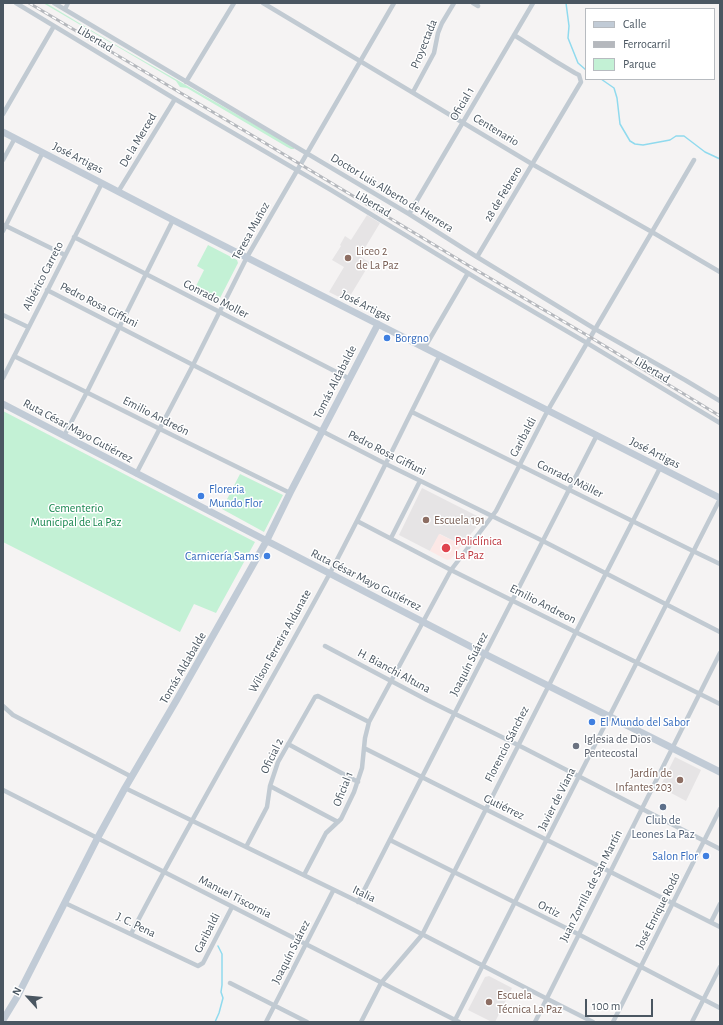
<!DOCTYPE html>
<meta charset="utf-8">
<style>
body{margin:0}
#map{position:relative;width:723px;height:1025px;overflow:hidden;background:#f5f3f3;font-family:"Alegreya Sans",sans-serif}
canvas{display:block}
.frame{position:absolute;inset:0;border:4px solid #4a5661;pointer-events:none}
.legend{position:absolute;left:585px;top:8px;width:130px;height:72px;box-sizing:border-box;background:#fff;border:1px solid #b7bbc0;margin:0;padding:5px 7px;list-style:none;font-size:12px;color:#4a5661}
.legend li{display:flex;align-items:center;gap:8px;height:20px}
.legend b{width:20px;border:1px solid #b7bbc0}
.north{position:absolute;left:8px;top:977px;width:40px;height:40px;-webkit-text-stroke:3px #fff;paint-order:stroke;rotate:297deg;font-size:11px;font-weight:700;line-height:16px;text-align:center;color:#4a5661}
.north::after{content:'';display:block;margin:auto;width:14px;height:18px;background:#4a5661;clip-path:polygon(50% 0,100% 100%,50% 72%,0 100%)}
.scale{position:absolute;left:585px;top:999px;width:68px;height:18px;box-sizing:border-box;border:2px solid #4a5661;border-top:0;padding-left:5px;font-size:12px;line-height:14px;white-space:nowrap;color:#4a5661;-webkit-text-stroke:3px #fff;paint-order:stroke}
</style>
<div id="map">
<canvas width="723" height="1025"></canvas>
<div class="frame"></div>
<ul class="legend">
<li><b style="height:5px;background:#c1cbd6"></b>Calle</li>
<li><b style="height:5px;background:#b5b8bd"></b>Ferrocarril</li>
<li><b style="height:11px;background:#c3f1d5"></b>Parque</li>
</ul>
<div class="north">N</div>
<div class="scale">100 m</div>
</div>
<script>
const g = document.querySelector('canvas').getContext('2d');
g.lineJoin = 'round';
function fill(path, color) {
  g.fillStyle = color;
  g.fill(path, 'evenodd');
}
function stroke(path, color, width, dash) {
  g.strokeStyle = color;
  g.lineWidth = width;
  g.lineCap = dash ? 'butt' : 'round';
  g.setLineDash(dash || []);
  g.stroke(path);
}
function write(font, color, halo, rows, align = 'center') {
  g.font = font + ' "Alegreya Sans",sans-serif';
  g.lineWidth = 3;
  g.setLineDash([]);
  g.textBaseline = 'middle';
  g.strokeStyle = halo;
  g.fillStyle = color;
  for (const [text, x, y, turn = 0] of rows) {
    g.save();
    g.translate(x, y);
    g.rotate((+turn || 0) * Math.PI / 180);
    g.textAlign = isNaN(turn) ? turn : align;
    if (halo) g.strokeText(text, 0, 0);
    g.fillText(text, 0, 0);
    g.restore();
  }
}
fill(new Path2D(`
 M367 215 380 223 360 256 370 263 347 301 329 292 344 267 332 260 341 246 340 245 345 236 351 240Z
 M422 488 483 519 462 545 440 534 430 551 399 535Z
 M675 757 701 770 686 801 660 787Z
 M489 976 512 988 495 1022H492L468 1010 485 977Z`), '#e6e4e5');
fill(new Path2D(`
 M439 534 462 545 451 559 447 560 430 551Z`), '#fce8e6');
fill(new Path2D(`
 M43 3H46L109 41 294 147V149H291L287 147 187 88 180 87 176 81Z
 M208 245 237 260 238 263 218 302 214 303 193 292 204 270 197 266Z
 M3 411 255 542 216 613 194 604 180 632 3 542Z
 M240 474 283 495 264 532 222 509Z`), '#c3f1d5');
stroke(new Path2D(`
 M566 3 569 26 568 38 578 63 586 70
 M601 79 614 88 617 98 620 124 630 141 635 144 643 145 670 140 676 136H684L705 152 720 159
 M215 1022 219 1013 223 998 221 992 222 985V954L218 946`), '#90daee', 1.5);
stroke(new Path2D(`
 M16 3 175 99 331 190 481 281 587 343 720 423
 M54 3 409 214 477 257 595 329 685 380 720 401
 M263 3 532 164 652 232 720 272
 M473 3 478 6
 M65 9 68 3
 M186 82 234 3
 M413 92 434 53 438 33 442 23 454 3
 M3 114 54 26
 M3 160 15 138
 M118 192 175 99
 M409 214 533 3
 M4 225 65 255
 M3 231 43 152
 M74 237 350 379
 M477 257 581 82 579 75 575 73 555 61 514 35
 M47 290 386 464 543 541 720 632
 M3 315 28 327
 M425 347 468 273
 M14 356 160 429 290 493
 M3 378 102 183
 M412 412 693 551 720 564
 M64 436 87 392 173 220
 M136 474 193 365 247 257 394 3
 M357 521 451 570 720 704
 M391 538 420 481
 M325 646 427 700 518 745 720 849
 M3 706 13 715 132 777
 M288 744 358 782
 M364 748 720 927
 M270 786 338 822
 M125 788C203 826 281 864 359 902 437 941 514 983 593 1022
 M3 790 459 1022
 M390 840 578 934 720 1008
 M246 847 267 807 270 786 278 762 315 697 318 696 369 722
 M304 875 326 833 341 819 354 792 362 768 365 738 369 722 451 570 496 511 548 410 587 343 694 160
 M358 902 597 435
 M65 903 198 966 203 963 232 907
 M711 922 720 904
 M131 934C194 812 265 694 330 573 368 501 403 428 440 355
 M230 983 307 1022
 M266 1022 333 891
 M361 1022 381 983 422 935 576 632 660 468
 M454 1022 609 717 720 499
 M535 1022 720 653
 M613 1022 720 809
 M692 1022 720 967`), '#c1cad2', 4.5);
stroke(new Path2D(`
 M3 132 173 220 720 498
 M3 404 485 654 720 772
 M3 1020 17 997 97 839 125 788 176 701 267 540 290 493 378 324`), '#c1cbd6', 7);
const rail = new Path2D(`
 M29 3 260 140 471 267 590 337 720 416`);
stroke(rail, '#b5b8bd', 3);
stroke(rail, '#fff', 1.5, [4.5]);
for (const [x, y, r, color] of [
 [348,258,4,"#8d6e63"],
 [387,338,4,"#3f7fe0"],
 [201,496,4,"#3f7fe0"],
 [426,520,4,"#8d6e63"],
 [446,548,5,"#e0444e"],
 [267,556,4,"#3f7fe0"],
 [592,722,4,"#3f7fe0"],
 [576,746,4,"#6b7280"],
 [680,780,4,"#8d6e63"],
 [663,807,4,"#5c6f8a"],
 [706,856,4,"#3f7fe0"],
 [489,1002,4,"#8d6e63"]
]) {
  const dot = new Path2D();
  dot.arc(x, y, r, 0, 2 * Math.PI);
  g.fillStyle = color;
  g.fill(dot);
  stroke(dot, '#fff', 1.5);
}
write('12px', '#4a5661', '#fff', [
 ["Libertad",95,39,31],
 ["Proyectada",424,44,-68],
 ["Oficial 1",462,104,-60],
 ["Centenario",496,130,31],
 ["De la Merced",138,140,-59],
 ["José Artigas",78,158,27],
 ["Doctor Luis Alberto de Herrera",392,193,31],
 ["28 de Febrero",503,194,-59],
 ["Libertad",373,204,31],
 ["Teresa Muñoz",251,231,-61],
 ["Albérico Carreto",43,276,-63],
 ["Conrado Moller",216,299,27],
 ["Pedro Rosa Giffuni",99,305,27],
 ["José Artigas",366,306,27],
 ["Libertad",652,370,31],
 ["Tomás Aldabalde",335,382,-63],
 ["Emilio Andreón",156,416,27],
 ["Ruta César Mayo Gutiérrez",78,431,28],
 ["Garibaldi",523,437,-62],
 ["Pedro Rosa Giffuni",387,453,27],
 ["José Artigas",655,453,27],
 ["Conrado Möller",570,479,26],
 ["Ruta César Mayo Gutiérrez",366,580,27],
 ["Emilio Andreon",543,604,27],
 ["Wilson Ferreira Aldunate",280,641,-61],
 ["Joaquín Suárez",469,664,-63],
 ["Tomás Aldabalde",183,668,-60],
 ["H. Bianchi Altuna",394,671,28],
 ["Florencio Sánchez",507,744,-63],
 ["Oficial 2",272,756,-64],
 ["Oficial 1",343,789,-69],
 ["Javier de Viana",557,799,-63],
 ["Gutiérrez",504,807,26],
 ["Juan Zorrilla de San Martín",591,886,-63],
 ["Italia",364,894,26],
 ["Manuel Tiscornia",235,897,27],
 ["Ortiz",549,909,27],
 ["José Enrique Rodó",658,911,-63],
 ["J. C. Pena",136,925,26],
 ["Garibaldi",207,933,-63],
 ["Joaquín Suárez",291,952,-63]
]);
write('12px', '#785e54', '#fff', [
 ["Liceo 2",356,251],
 ["de La Paz",356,265],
 ["Escuela 191",434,520],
 ["Jardín de",672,773,"right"],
 ["Infantes 203",672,787,"right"],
 ["Escuela",497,995],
 ["Técnica La Paz",497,1009]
], 'left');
write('12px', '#366cbe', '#fff', [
 ["Borgno",395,338],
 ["Floreria",209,489],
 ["Mundo Flor",209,503],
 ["Carnicería Sams",259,556,"right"],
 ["El Mundo del Sabor",600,722],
 ["Salon Flor",698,856,"right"]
], 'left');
write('12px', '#17864f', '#fff', [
 ["Cementerio",76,508],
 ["Municipal de La Paz",76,522]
]);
write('12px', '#be3a42', '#fff', [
 ["Policlínica",455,541],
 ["La Paz",455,555]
], 'left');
write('12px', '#5b616d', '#fff', [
 ["Iglesia de Dios",584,739],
 ["Pentecostal",584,753]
], 'left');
write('12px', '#4e5e75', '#fff', [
 ["Club de",663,820],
 ["Leones La Paz",663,834]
]);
</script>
